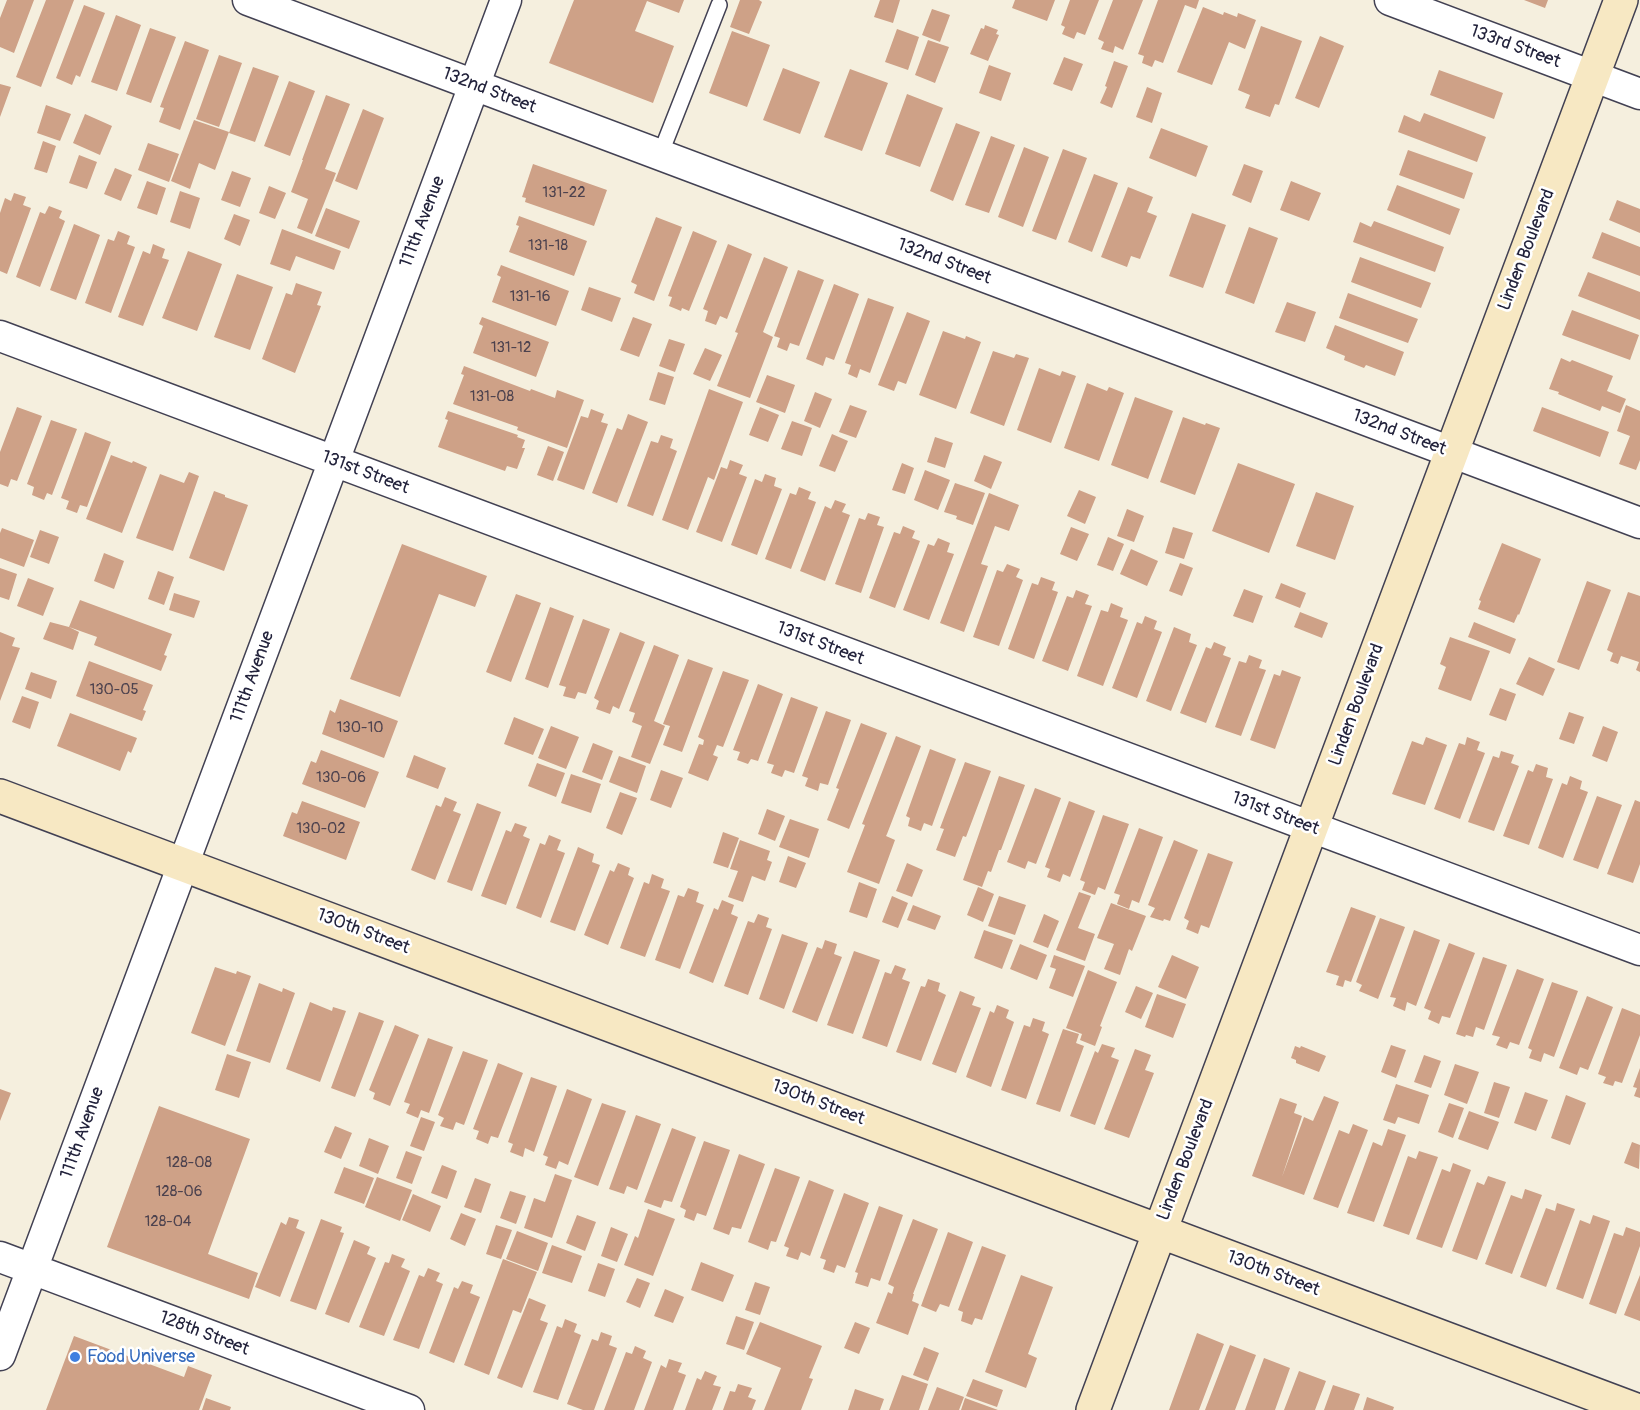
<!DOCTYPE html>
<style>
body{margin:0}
canvas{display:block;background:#f5efde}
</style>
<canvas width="1640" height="1410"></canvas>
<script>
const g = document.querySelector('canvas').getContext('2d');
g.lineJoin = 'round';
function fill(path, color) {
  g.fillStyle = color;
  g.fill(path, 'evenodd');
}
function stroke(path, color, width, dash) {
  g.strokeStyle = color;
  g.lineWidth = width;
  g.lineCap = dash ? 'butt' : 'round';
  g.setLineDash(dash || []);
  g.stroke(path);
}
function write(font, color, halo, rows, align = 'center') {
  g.font = font + ' Pangolin,sans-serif';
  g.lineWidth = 5;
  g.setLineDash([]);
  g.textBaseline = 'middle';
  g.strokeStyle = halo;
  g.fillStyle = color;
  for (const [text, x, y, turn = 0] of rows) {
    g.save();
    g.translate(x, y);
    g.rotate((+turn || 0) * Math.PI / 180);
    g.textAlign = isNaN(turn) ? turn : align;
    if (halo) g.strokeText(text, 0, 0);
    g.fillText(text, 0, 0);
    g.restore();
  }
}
fill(new Path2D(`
 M7 0H34L14 53 0 47V18Z
 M46 0H74L41 87 16 77Z
 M574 0H684L679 13 647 1 635 31 674 46 653 103 549 63Z
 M740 0H759L762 2 749 34 730 27Z
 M880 0H900L893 23 874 17Z
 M1015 0H1055L1047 21 1012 8Z
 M1070 0H1099L1085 35 1077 32 1074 39 1062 34 1065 27 1061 25Z
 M1113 0H1143L1123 50 1115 46 1113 53 1101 49 1104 42 1098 39Z
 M1158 0H1199L1196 9 1185 5 1163 63 1155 60 1152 67 1142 63 1144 56 1138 54Z
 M1524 0H1548L1545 8Z
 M84 5 105 13 80 77 76 75 72 85 56 78Z
 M1203 7 1223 15 1224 12 1237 17 1238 13 1256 20 1245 49 1229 42 1212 85 1177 72Z
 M932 9 950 15 940 42 922 35Z
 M116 15 141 25 117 91 91 82Z
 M985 25 998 30 996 34 999 35 988 61 970 54 981 28 984 29Z
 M1261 26 1302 41 1279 105 1275 104 1270 117 1245 108 1250 95 1238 90Z
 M150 28 176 37 151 103 126 94Z
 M897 29 919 37 908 70 885 62Z
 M732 31 770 45 747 107 709 93Z
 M1320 36 1344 46 1319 108 1295 98Z
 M928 40 949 47 935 83 915 75Z
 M185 41 209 50 180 130 159 122 164 108 160 107Z
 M219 55 242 63 219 127 196 119Z
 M1064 57 1083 64 1072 91 1053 84Z
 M1114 61 1128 66 1112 108 1100 103 1107 87 1105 86Z
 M989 65 1011 73 1001 101 979 93Z
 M253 67 279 76 255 142 229 133Z
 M783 68 820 82 800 134 763 120Z
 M850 69 888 83 862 151 824 137Z
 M1439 70 1503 93 1494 119 1430 95Z
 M289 81 315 91 290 156 264 146Z
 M0 84 11 87 0 117Z
 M1147 87 1162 93 1152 123 1136 117Z
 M907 94 943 108 920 167 885 154Z
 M326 95 350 104 325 169 336 173 312 234 297 228 308 199 291 192 303 160H302Z
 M46 105 71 114 60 141 37 133Z
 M363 109 384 118 357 190 335 181Z
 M1424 113 1486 137 1477 162 1398 132 1404 115 1420 122Z
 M85 114 112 126 100 155 73 143Z
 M194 120 229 132 215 170 199 163 190 189 171 181Z
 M956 123 980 132 953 201 930 191Z
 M1161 128 1208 146 1196 177 1149 158Z
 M991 136 1015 145 989 213 965 205Z
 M43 141 56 146 47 173 34 169Z
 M148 143 179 154 169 182 138 170Z
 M1024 147 1049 157 1023 227 998 217Z
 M1063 149 1087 158 1056 240 1032 231Z
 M1408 150 1473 173 1464 199 1399 175Z
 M79 155 97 162 87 189 69 183Z
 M533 164 607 190 594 226 525 202 526 198 522 197Z
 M1244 164 1263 171 1251 203 1232 195Z
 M115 168 132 175 121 201 104 194Z
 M232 171 251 178 240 207 221 200Z
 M1094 174 1118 183 1092 252 1068 242Z
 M147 181 166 188 157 215 137 208Z
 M1291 181 1321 193 1309 221 1280 210Z
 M1397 185 1460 209 1450 235 1387 210Z
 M269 186 286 193 275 219 259 213Z
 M1128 187 1153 197 1147 212 1157 216 1140 259 1131 256 1127 267 1101 257Z
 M180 191 200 198 190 229 170 222Z
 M14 193 26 197 23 205 31 208 7 274 0 271V213L5 198 11 201Z
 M1617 200 1640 209V233L1609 220Z
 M49 206 62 211 59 218 65 221 40 287 16 277 40 212 45 214Z
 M326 208 360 221 349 249 315 236Z
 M1192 213 1226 225 1203 288 1169 276Z
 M234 214 250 220 240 246 224 239Z
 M519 216 587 241 574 276 509 252 519 226 516 225Z
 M656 217 682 227 654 301 634 293 637 285 631 282Z
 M1374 221 1444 247 1435 272 1353 242 1360 222 1371 227Z
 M74 224 100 235 76 300 50 290Z
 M1249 227 1278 238 1254 304 1225 293Z
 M282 229 341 251 334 270 296 256 290 271 270 264Z
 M118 231 130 236 127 244 135 247 111 313 85 303 108 239 114 241Z
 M693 231 717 241 689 311 682 308 681 311 669 306 672 297 668 296Z
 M1602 232 1640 247V276L1592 258Z
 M153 244 165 249 162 258 169 260 143 326 118 317 143 251 150 254Z
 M728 244 752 254 727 319 720 316 716 325 705 321 708 311 703 309Z
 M188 251 222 264 197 331 162 318Z
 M764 257 788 267 763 332 773 337 750 398 717 386 738 333 735 332Z
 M1360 257 1431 283 1421 308 1351 282Z
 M501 265 569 291 556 326 492 302 501 277 497 275Z
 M798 270 824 280 799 346 790 343 787 351 777 347 780 338 774 336Z
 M1588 272 1640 292V320L1578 296Z
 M237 274 273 287 250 350 214 337Z
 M296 283 322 292 317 305 321 306 295 373 262 359 286 293 292 295Z
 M834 284 859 294 834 360 826 357 823 366 806 359Z
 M589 287 621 298 612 322 581 310Z
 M1348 293 1418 319 1408 343 1339 318Z
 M868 298 894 307 870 373 860 369 857 378 848 374 851 365 845 363Z
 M1287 302 1316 312 1305 342 1275 332Z
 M1572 310 1639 335 1630 360 1562 335Z
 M907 312 930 321 906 384 898 381 894 391 878 385Z
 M482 317 549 342 536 377 473 353 483 326 479 324Z
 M633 317 652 324 639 357 620 350Z
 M1335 325 1404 352 1395 376 1366 365 1364 368 1344 360 1345 356 1326 348Z
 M943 331 965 339 966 336 981 342 956 409 919 395Z
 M669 339 685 344 675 372 659 366Z
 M705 348 722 355 710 381 693 374Z
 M993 351 1014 358 1016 354 1029 358 1004 426 970 413Z
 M1561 358 1570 362 1572 360 1613 376 1607 391 1626 399 1620 413 1602 406 1600 411 1558 394 1559 392 1549 389Z
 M464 366 530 391 531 389 555 398 557 390 584 400 567 448 517 430 518 427 453 404 464 375 461 374Z
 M1039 368 1060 376 1062 371 1076 376 1051 443 1017 430Z
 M658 372 674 377 665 405 649 400Z
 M767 375 795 385 785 413 756 402Z
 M1087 383 1107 391 1109 387 1124 393 1099 461 1064 448Z
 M709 389 743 402 714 480 708 477 688 530 662 520Z
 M815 392 832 399 820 428 804 421Z
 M1135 397 1173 411 1148 479 1111 465Z
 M850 405 867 411 856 438 839 432Z
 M1626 405 1640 411V460L1636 470 1619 464 1630 436 1617 431Z
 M17 407 42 416 17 481 11 479 8 487 0 484V452Z
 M760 407 779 415 768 442 749 435Z
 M1542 407 1609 432 1600 457 1533 431Z
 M591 409 604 414 601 422 608 424 584 490 557 480 581 416 588 418Z
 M448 411 518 435 517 437 525 440 522 448H525L517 469 507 466 505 471 438 447 448 420 445 419Z
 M628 414 648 422 617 503 592 493 617 428 622 430Z
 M1183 417 1205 425 1206 423 1220 428 1195 495 1160 482Z
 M51 420 77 429 52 495 47 493 44 500 32 495 34 487 27 484Z
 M792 421 812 428 802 456 781 449Z
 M85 432 111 442 87 507 80 505 77 513 66 509 69 501 61 498Z
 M832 434 848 441 835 472 819 466Z
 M661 435 673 439 670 448 677 451 653 516 627 506 651 441 658 443Z
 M935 437 953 443 945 468 927 462Z
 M548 446 564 452 553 481 537 475Z
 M111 455 132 463 133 461 147 467 122 533 86 519Z
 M984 455 1002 462 991 489 974 481Z
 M730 460 743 465 739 474 747 477 722 542 696 532 721 467 727 469Z
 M902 463 914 468 905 494 892 490Z
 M1238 463 1295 484 1269 553 1212 531Z
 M925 470 950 480 938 510 914 500Z
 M189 472 199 476 173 551 136 538 160 474 184 483Z
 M765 474 776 478 774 486 782 489 757 555 731 545 755 479 762 482Z
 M955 483 985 493 973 525 956 519 957 516 944 512Z
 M799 487 811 492 808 499 816 502 791 569 765 559 790 493 796 495Z
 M1079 490 1096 497 1085 524 1067 516Z
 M214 491 225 495V497L248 505 224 571 189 558Z
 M1316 492 1354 506 1335 560 1296 546Z
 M989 493 1019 505 1009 531 995 526 981 564 988 566 964 632 940 623Z
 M835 500 846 504 842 512 850 515 825 581 800 571 825 506 831 509Z
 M1127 509 1144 516 1134 542 1117 536Z
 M868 513 880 517 877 525 884 527 861 593 835 584 859 518 865 520Z
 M903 526 915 531 912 538 920 541 895 608 869 598 894 532 900 534Z
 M1071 527 1089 534 1077 561 1060 554Z
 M1173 527 1193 533 1184 559 1165 553Z
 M2 528 34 540 24 567 0 558V533Z
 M40 530 59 537 49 564 30 557Z
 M1108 537 1124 544 1113 571 1097 565Z
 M938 538 950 543 947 552 954 554 929 620 903 610 928 544 934 546Z
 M1502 543 1541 559 1519 615 1518 614 1514 623 1478 609 1481 601 1479 600Z
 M402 544 487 576 475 607 439 594 400 697 350 679Z
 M1131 549 1158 561 1147 586 1120 574Z
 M104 553 124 561 114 589 94 581Z
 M1180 563 1193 568 1182 596 1169 591Z
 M1007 564 1020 569 1016 577 1023 580 999 646 973 637 997 570 1003 572Z
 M0 568 17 574 9 600 0 597Z
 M158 571 174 577 164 605 148 599Z
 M1041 577 1055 582 1052 590 1058 592 1034 659 1008 649 1032 583 1038 585Z
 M28 578 54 588 43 616 17 606Z
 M1587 581 1611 590 1579 670 1557 662Z
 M1281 583 1306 593 1300 608 1275 598Z
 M1244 589 1263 596 1253 623 1233 616Z
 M1076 590 1089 595 1085 604 1092 606 1068 671 1042 661 1067 596 1073 598Z
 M1628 592 1640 596V672L1636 670 1639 662 1621 656 1618 664 1610 661 1613 653 1607 650Z
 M174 593 200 601 194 618 169 610Z
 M516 594 541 603 511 682 486 672Z
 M80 600 172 634 164 655 167 656 161 671 94 645 97 637 69 627Z
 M1111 603 1123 608 1120 617 1128 620 1103 686 1077 676 1101 610 1108 612Z
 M550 607 574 616 548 688 525 679Z
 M1300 612 1328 623 1322 638 1294 627Z
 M1145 616 1157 621 1154 629 1162 632 1137 698 1112 688 1137 622 1142 624Z
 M583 619 610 629 586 694 578 692 575 699 563 696 566 687 559 685Z
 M50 622 69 627 79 632 73 650 43 639Z
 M1474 622 1516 639 1510 654 1468 637Z
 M1174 627 1191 634 1189 642 1197 645 1171 711 1146 701Z
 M0 632 15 638 12 646 20 648 0 701Z
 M620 632 645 642 619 709 613 706 610 714 596 709 599 701 594 698Z
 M1450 637 1490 651 1471 701 1438 689 1446 667 1440 664Z
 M1214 642 1226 647 1223 655 1231 658 1206 723 1180 713 1206 647 1211 649Z
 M654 645 679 655 654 721 665 726 650 764 631 757 642 726 632 722 635 713 629 711Z
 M1249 655 1262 660 1259 668 1266 670 1241 736 1215 727 1239 661 1246 663Z
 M1529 657 1555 669 1543 696 1516 684Z
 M688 659 713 668 682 752 663 745 670 726 663 724Z
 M89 661 153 685 143 710 146 711 142 721 76 696Z
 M1282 670 1301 677 1275 749 1250 740 1274 674 1280 676Z
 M723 671 749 680 723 747 717 745 713 755 718 757 708 781 688 773 699 744 703 745 704 740 698 737Z
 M31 672 57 681 51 699 25 689Z
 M758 684 783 694 758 761 751 759 748 764 737 760 740 752 733 750Z
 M1500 688 1516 694 1506 721 1489 715Z
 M22 696 39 702 30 729 12 722Z
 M791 697 818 707 794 773 785 770 782 777 771 773 774 765 767 763Z
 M340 699 398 721 384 758 322 734 330 710 335 713Z
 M826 711 851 720 828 785 820 783 818 791 805 786 808 778 802 776Z
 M1569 712 1584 717 1574 744 1559 739Z
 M70 713 137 738 131 753 128 751 120 771 57 746Z
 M514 717 544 729 533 755 504 744Z
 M861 723 887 733 849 829 827 820 839 789 836 788Z
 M551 726 579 737 566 769 538 758Z
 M1603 726 1618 732 1607 762 1592 756Z
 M896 736 921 746 887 834 886 836 895 840 879 884 847 872 865 825 862 824Z
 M1426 737 1447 745 1425 805 1392 794 1412 741 1423 745Z
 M1467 737 1480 742 1477 750 1485 753 1460 819 1434 809 1459 743 1465 745Z
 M593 743 613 751 602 780 582 772Z
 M930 749 956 759 932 826 924 823 921 831 908 826 910 818 906 816Z
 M321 750 379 772 365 808 302 784 311 761 316 763Z
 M1501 751 1514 755 1511 763 1519 766 1494 831 1468 822 1493 756 1499 758Z
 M414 755 446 768 438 789 406 777Z
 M619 756 646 766 637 793 609 782Z
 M965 762 991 771 966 837 963 836 955 857 936 850 944 829 940 828Z
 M537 763 565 773 556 797 528 786Z
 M1536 764 1548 768 1546 777 1553 779 1529 845 1503 836 1528 770 1533 772Z
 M661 770 683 778 671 808 650 800Z
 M571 774 601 784 591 813 561 803Z
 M999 776 1025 785 1001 850H999L991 872 988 871 982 887 963 880Z
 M1570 776 1582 781 1580 789 1588 792 1563 858 1538 848 1562 783 1567 785Z
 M1035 788 1061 798 1036 864 1028 861 1025 869 1007 862Z
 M620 792 637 798 622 835 606 828Z
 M1597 796 1622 805 1598 869 1573 860Z
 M445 797 457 802 453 811 461 814 435 880 411 870 436 805 441 807Z
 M1635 800 1640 802V864L1633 883 1607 874Z
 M302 801 360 822 346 860 283 836 292 812 297 814Z
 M1069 801 1095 811 1070 877 1063 874 1060 882 1047 877 1050 869 1045 867Z
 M477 803 501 812 472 891 447 882Z
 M767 809 785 816 775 841 758 834Z
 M1103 815 1129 824 1105 890 1098 887 1095 895 1082 890 1085 882 1080 880Z
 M790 819 819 829 809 858 779 847Z
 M515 823 527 827 523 836 530 839 506 905 481 896 506 830 511 832Z
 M1139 828 1163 837 1139 903 1132 900 1129 909 1117 904 1120 895 1114 893Z
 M723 832 739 838 728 868 713 863Z
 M549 835 561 840 557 850 565 853 541 918 516 908 540 843 545 845Z
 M740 840 770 851 767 860 772 862 765 881 752 876 743 902 728 897 738 871 730 869Z
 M1174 840 1198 850 1170 921 1164 919 1163 921 1150 917 1155 908 1148 905Z
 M578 847 594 854 592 862 600 865 575 931 550 922Z
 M1208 853 1233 862 1209 928 1201 925 1198 934 1186 929 1189 921 1184 918Z
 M788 856 806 863 796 888 779 882Z
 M618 863 630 868 628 875 634 878 608 945 584 935 610 870 614 872Z
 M907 863 923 870 912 897 896 891Z
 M652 874 664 879 661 888 670 891 645 957 620 948 644 882 649 884Z
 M859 882 877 889 867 918 849 912Z
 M978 887 994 894 983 922 967 915Z
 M688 888 699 892 696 902 704 905 680 969 655 960 678 895 684 897Z
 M1079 892 1091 896 1078 928 1095 934 1085 961 1056 950Z
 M892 896 908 903 898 928 882 922Z
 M999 896 1026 905 1015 935 988 926Z
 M722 900 734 905 731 914 738 917 713 983 689 973 714 908 718 910Z
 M1111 903 1146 916 1132 951 1129 949 1120 975 1104 969 1114 944 1097 938Z
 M913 905 941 916 935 930 907 920Z
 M1351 907 1376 916 1351 982 1345 980 1343 987 1336 985 1339 976 1326 972Z
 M758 914 769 918 766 927 772 929 748 995 724 986 748 921 754 923Z
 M1044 914 1059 921 1048 948 1033 942Z
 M1380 918 1405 927 1378 999 1359 991 1362 985 1356 982Z
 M984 930 1013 940 1002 969 974 958Z
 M1414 930 1440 940 1416 1006 1407 1002 1405 1011 1393 1006 1396 998 1390 997Z
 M782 934 808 943 784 1009 759 999Z
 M825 940 837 944 834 954 842 957 817 1022 792 1012 817 947 822 949Z
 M1449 943 1475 953 1450 1018 1442 1016 1439 1024 1428 1019 1431 1011 1424 1008Z
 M1020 944 1047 955 1037 980 1010 969Z
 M854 951 880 960 853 1034 827 1025Z
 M1054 955 1085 966 1073 997 1049 988 1056 969 1050 967Z
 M1172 955 1199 967 1186 999 1158 987Z
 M1483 957 1507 965 1484 1030 1476 1027 1473 1037 1466 1035 1465 1037 1456 1034Z
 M895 965 906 969 902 979 910 982 887 1047 862 1038 885 972 891 974Z
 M215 967 236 974 237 971 251 976 225 1046 191 1033Z
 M1517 969 1544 979 1519 1045 1510 1042 1507 1049 1496 1045 1500 1037 1492 1035Z
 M1088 970 1117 982 1100 1026 1102 1027 1095 1046 1080 1040 1082 1034 1066 1028Z
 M928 979 940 983 938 991 946 995 921 1061 896 1052 921 986 925 987Z
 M1552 982 1578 991 1554 1057 1544 1053 1541 1062 1529 1058 1532 1050 1528 1048Z
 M259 983 282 992 283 988 295 993 270 1063 236 1051Z
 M1136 986 1153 993 1141 1019 1125 1012Z
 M960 991 975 997 972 1005 981 1008 956 1073 932 1064Z
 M1157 994 1186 1004 1173 1038 1145 1027Z
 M1587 996 1613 1007 1588 1070 1580 1067 1577 1075 1559 1068Z
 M310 1002 332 1011 333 1007 346 1011 320 1082 286 1069Z
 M997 1005 1009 1010 1006 1018 1014 1022 991 1087 966 1077 990 1011 994 1013Z
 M1622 1008 1640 1015V1035L1622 1083 1615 1081 1613 1086 1603 1083 1606 1077 1598 1074Z
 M359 1012 384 1021 355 1097 331 1088Z
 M1033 1018 1045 1022 1042 1031 1049 1034 1026 1099 1001 1090 1024 1025 1030 1027Z
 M395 1025 419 1035 390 1106 373 1099 375 1093 369 1090Z
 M1063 1029 1079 1034 1076 1043 1084 1046 1060 1112 1036 1104Z
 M428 1038 453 1047 429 1113 421 1110 418 1118 406 1113 410 1104 404 1102Z
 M1102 1044 1115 1048 1111 1057 1119 1060 1095 1125 1070 1116 1095 1051 1098 1053Z
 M1391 1045 1406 1050 1396 1078 1381 1072Z
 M1295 1046 1300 1048 1301 1046 1326 1056 1319 1072 1296 1063V1060L1291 1058Z
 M1135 1049 1151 1055 1145 1070 1154 1073 1129 1138 1104 1129Z
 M463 1051 488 1060 464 1125 456 1122 453 1130 440 1126 444 1118 438 1115Z
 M227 1054 251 1062 239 1098 215 1090Z
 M1424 1055 1441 1061 1431 1088 1414 1082Z
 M498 1063 523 1073 498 1138 491 1136 488 1144 476 1139 479 1131 473 1129Z
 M1455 1064 1479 1072 1467 1104 1444 1095Z
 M1640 1068V1098L1634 1096 1637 1088 1633 1087Z
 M531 1077 557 1086 534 1152 525 1148 523 1157 510 1152 513 1144 508 1142Z
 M1494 1082 1510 1087 1499 1118 1484 1113Z
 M1396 1084 1429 1095 1419 1124 1398 1117 1395 1124 1383 1120Z
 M0 1089 11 1093 0 1121Z
 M567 1089 592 1099 568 1165 559 1161 556 1169 545 1165 548 1157 543 1155Z
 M1525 1092 1548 1100 1536 1131 1514 1123Z
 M1566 1095 1586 1103 1570 1145 1551 1138Z
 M1324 1096 1339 1102 1304 1195 1252 1176 1280 1098 1297 1104 1294 1113 1302 1116 1282 1177 1304 1117 1313 1121Z
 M602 1103 626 1111 598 1186 574 1177Z
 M1449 1103 1464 1108 1453 1138 1438 1132Z
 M159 1106 250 1139 208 1254 258 1273 249 1299 107 1247Z
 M1469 1111 1499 1122 1488 1150 1458 1139Z
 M636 1115 661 1124 637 1190 627 1186 624 1194 609 1189Z
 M421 1117 435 1122 424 1151 410 1146Z
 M1353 1124 1368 1130 1338 1208 1313 1199 1339 1130 1349 1134Z
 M335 1126 352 1133 341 1159 324 1152Z
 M672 1128 696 1137 672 1202 664 1200 661 1208 644 1202Z
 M1388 1129 1406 1135 1374 1222 1347 1213 1373 1142 1382 1146Z
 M369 1138 389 1146 378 1174 359 1166Z
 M704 1141 730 1150 706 1216 697 1213 694 1221 684 1217 686 1210 680 1207Z
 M1632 1142 1640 1145 1639 1169 1624 1163Z
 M406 1151 422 1157 412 1184 396 1178Z
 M1419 1151 1438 1157 1409 1235 1383 1226 1408 1156 1416 1159Z
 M739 1154 765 1164 741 1229 732 1227 729 1235 713 1229Z
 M1453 1163 1471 1170 1442 1248 1416 1239 1442 1169 1450 1172Z
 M442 1165 457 1171 447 1199 431 1193Z
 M344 1167 374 1178 364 1204 334 1193Z
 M775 1168 800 1177 776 1242 771 1241 768 1250 748 1242Z
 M555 1174 572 1180 552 1238 524 1228 534 1198 545 1202Z
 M1488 1176 1506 1182 1477 1260 1452 1251 1477 1182 1484 1185Z
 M377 1177 412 1190 400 1221 365 1207Z
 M475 1178 491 1184 481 1213 464 1207Z
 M809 1180 834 1190 810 1256 801 1252 798 1260 786 1256 789 1248 784 1246Z
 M1525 1189 1542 1195 1512 1274 1485 1264 1511 1195 1522 1199Z
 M510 1191 526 1196 516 1224 500 1218Z
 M844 1193 869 1203 845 1268 837 1265 834 1273 823 1269 826 1260 820 1258Z
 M413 1194 441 1206 430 1232 402 1220Z
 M1557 1203 1575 1209 1546 1287 1520 1277 1546 1208 1555 1211Z
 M879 1206 903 1215 880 1281 871 1278 868 1287 855 1283 858 1273 855 1272Z
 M648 1209 675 1219 653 1276 624 1265 635 1236 638 1238Z
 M461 1213 476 1219 465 1246 450 1239Z
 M577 1215 596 1222 585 1251 566 1243Z
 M1593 1215 1610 1221 1583 1299 1556 1289 1580 1220 1590 1224Z
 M289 1217 299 1220 296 1228 305 1232 280 1297 255 1287 281 1222 286 1225Z
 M321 1219 342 1227 340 1232 344 1233 316 1310 290 1301Z
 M913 1219 938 1229 913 1294H914L912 1301 919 1304 908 1335 876 1323 888 1292 892 1294 894 1287 888 1284Z
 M496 1225 512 1230 501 1259 486 1254Z
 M611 1227 628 1234 617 1262 601 1256Z
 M1626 1227 1640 1232V1246L1616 1314 1589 1304 1614 1233 1623 1236Z
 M517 1231 548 1243 538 1271 506 1259Z
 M948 1232 973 1242 949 1307 940 1304 936 1312 921 1306Z
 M354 1240 370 1247 367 1254 376 1258 349 1323 325 1314Z
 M552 1245 582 1256 572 1283 542 1273Z
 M982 1246 1006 1255 982 1320 975 1318 972 1325 961 1321 963 1312 958 1310Z
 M392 1254 405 1259 401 1267 410 1271 384 1336 359 1327 385 1262 389 1263Z
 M503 1259 537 1272 521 1313 513 1310 489 1375 464 1365Z
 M701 1262 734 1275 723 1302 691 1290Z
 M598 1263 615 1269 605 1297 588 1291Z
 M428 1268 440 1273 436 1281 443 1284 419 1349 393 1340 419 1275 424 1277Z
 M1021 1275 1053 1287 1028 1354 1037 1358 1026 1388 985 1372Z
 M1640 1275V1321L1624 1315Z
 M637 1278 650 1283 640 1308 626 1302Z
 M462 1281 473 1285 470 1293 480 1297 454 1363 429 1353 454 1287 458 1289Z
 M755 1282 770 1287 760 1315 745 1310Z
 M665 1289 684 1297 673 1323 654 1316Z
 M529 1298 546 1305 540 1320 548 1323 522 1388 497 1378Z
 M736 1316 754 1322 744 1350 726 1344Z
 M565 1319 577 1324 574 1332 581 1335 558 1400 533 1392 557 1326 562 1328Z
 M760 1322 822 1346 809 1378 813 1379 801 1410H764L781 1368 746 1354Z
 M855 1322 870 1328 859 1354 844 1348Z
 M601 1332 612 1336 609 1345 617 1348 594 1410H583L567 1404 592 1339 598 1341Z
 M1197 1333 1224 1344 1199 1410H1169Z
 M74 1336 184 1377 188 1366 212 1375 199 1410H46Z
 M1230 1345 1256 1355 1235 1410H1205Z
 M635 1346 646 1351 643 1358 652 1362 634 1410H604L626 1352 632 1354Z
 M924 1347 939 1353 928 1381 913 1375Z
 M1264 1358 1290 1368 1275 1410H1245Z
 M669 1359 682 1363 678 1372 686 1375 673 1410H644L661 1365 666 1368Z
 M705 1371 717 1376 713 1385 721 1387 712 1410H685L697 1378 701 1380Z
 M1299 1371 1326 1381 1315 1410H1284Z
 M902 1375 928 1384 919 1410H889Z
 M973 1379 1003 1390 997 1407 966 1396Z
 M738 1384 752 1388 748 1397 756 1400 752 1410H723L730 1391 735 1392Z
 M1333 1385 1360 1394 1354 1410H1324Z
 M937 1387 964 1397 959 1410H928Z
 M855 1389 884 1399 880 1410H848Z
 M1367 1397 1394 1407 1393 1410H1363Z
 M206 1398 231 1407 230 1410H202Z
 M965 1398 998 1410H961Z`), '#cea187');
const lane = new Path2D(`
 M660 155 719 5`);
const street = new Path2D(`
 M248 0 1640 523
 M1390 0 1640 94
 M0 336 1640 950
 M0 1257 409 1410
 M0 1355 506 0`);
const secondary = new Path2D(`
 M0 796 1636 1410
 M1093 1410 1621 0`);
stroke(lane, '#424153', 18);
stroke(street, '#424153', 33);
stroke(secondary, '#424153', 36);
stroke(lane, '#fff', 15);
stroke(street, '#fff', 30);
stroke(secondary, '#f7e8c3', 33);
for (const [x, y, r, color] of [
 [75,1357,6,"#3f7fe0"]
]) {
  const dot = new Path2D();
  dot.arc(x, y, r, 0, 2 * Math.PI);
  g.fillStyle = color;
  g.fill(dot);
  stroke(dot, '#fff', 2);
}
write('15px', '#4d424e', null, [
 ["131-22",564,193],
 ["131-18",548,246],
 ["131-16",530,297],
 ["131-12",511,348],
 ["131-08",492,397],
 ["130-05",114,690],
 ["130-10",360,728],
 ["130-06",341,778],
 ["130-02",321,829],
 ["128-08",189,1163],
 ["128-06",179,1192],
 ["128-04",168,1222]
]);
write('18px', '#22223b', '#fff', [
 ["133rd Street",1515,47,20],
 ["132nd Street",489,91,21],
 ["111th Avenue",423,222,-69],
 ["Linden Boulevard",1527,250,-69],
 ["132nd Street",944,262,21],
 ["132nd Street",1399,433,21],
 ["131st Street",365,473,21],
 ["131st Street",820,644,21],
 ["111th Avenue",253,677,-70],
 ["Linden Boulevard",1357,705,-70],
 ["131st Street",1275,814,21],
 ["130th Street",363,932,21],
 ["130th Street",818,1103,21],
 ["111th Avenue",83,1133,-70],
 ["Linden Boulevard",1186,1160,-69],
 ["130th Street",1273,1274,21],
 ["128th Street",204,1334,21]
]);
write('18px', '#366cbe', '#fff', [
 ["Food Universe",87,1357]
], 'left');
</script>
